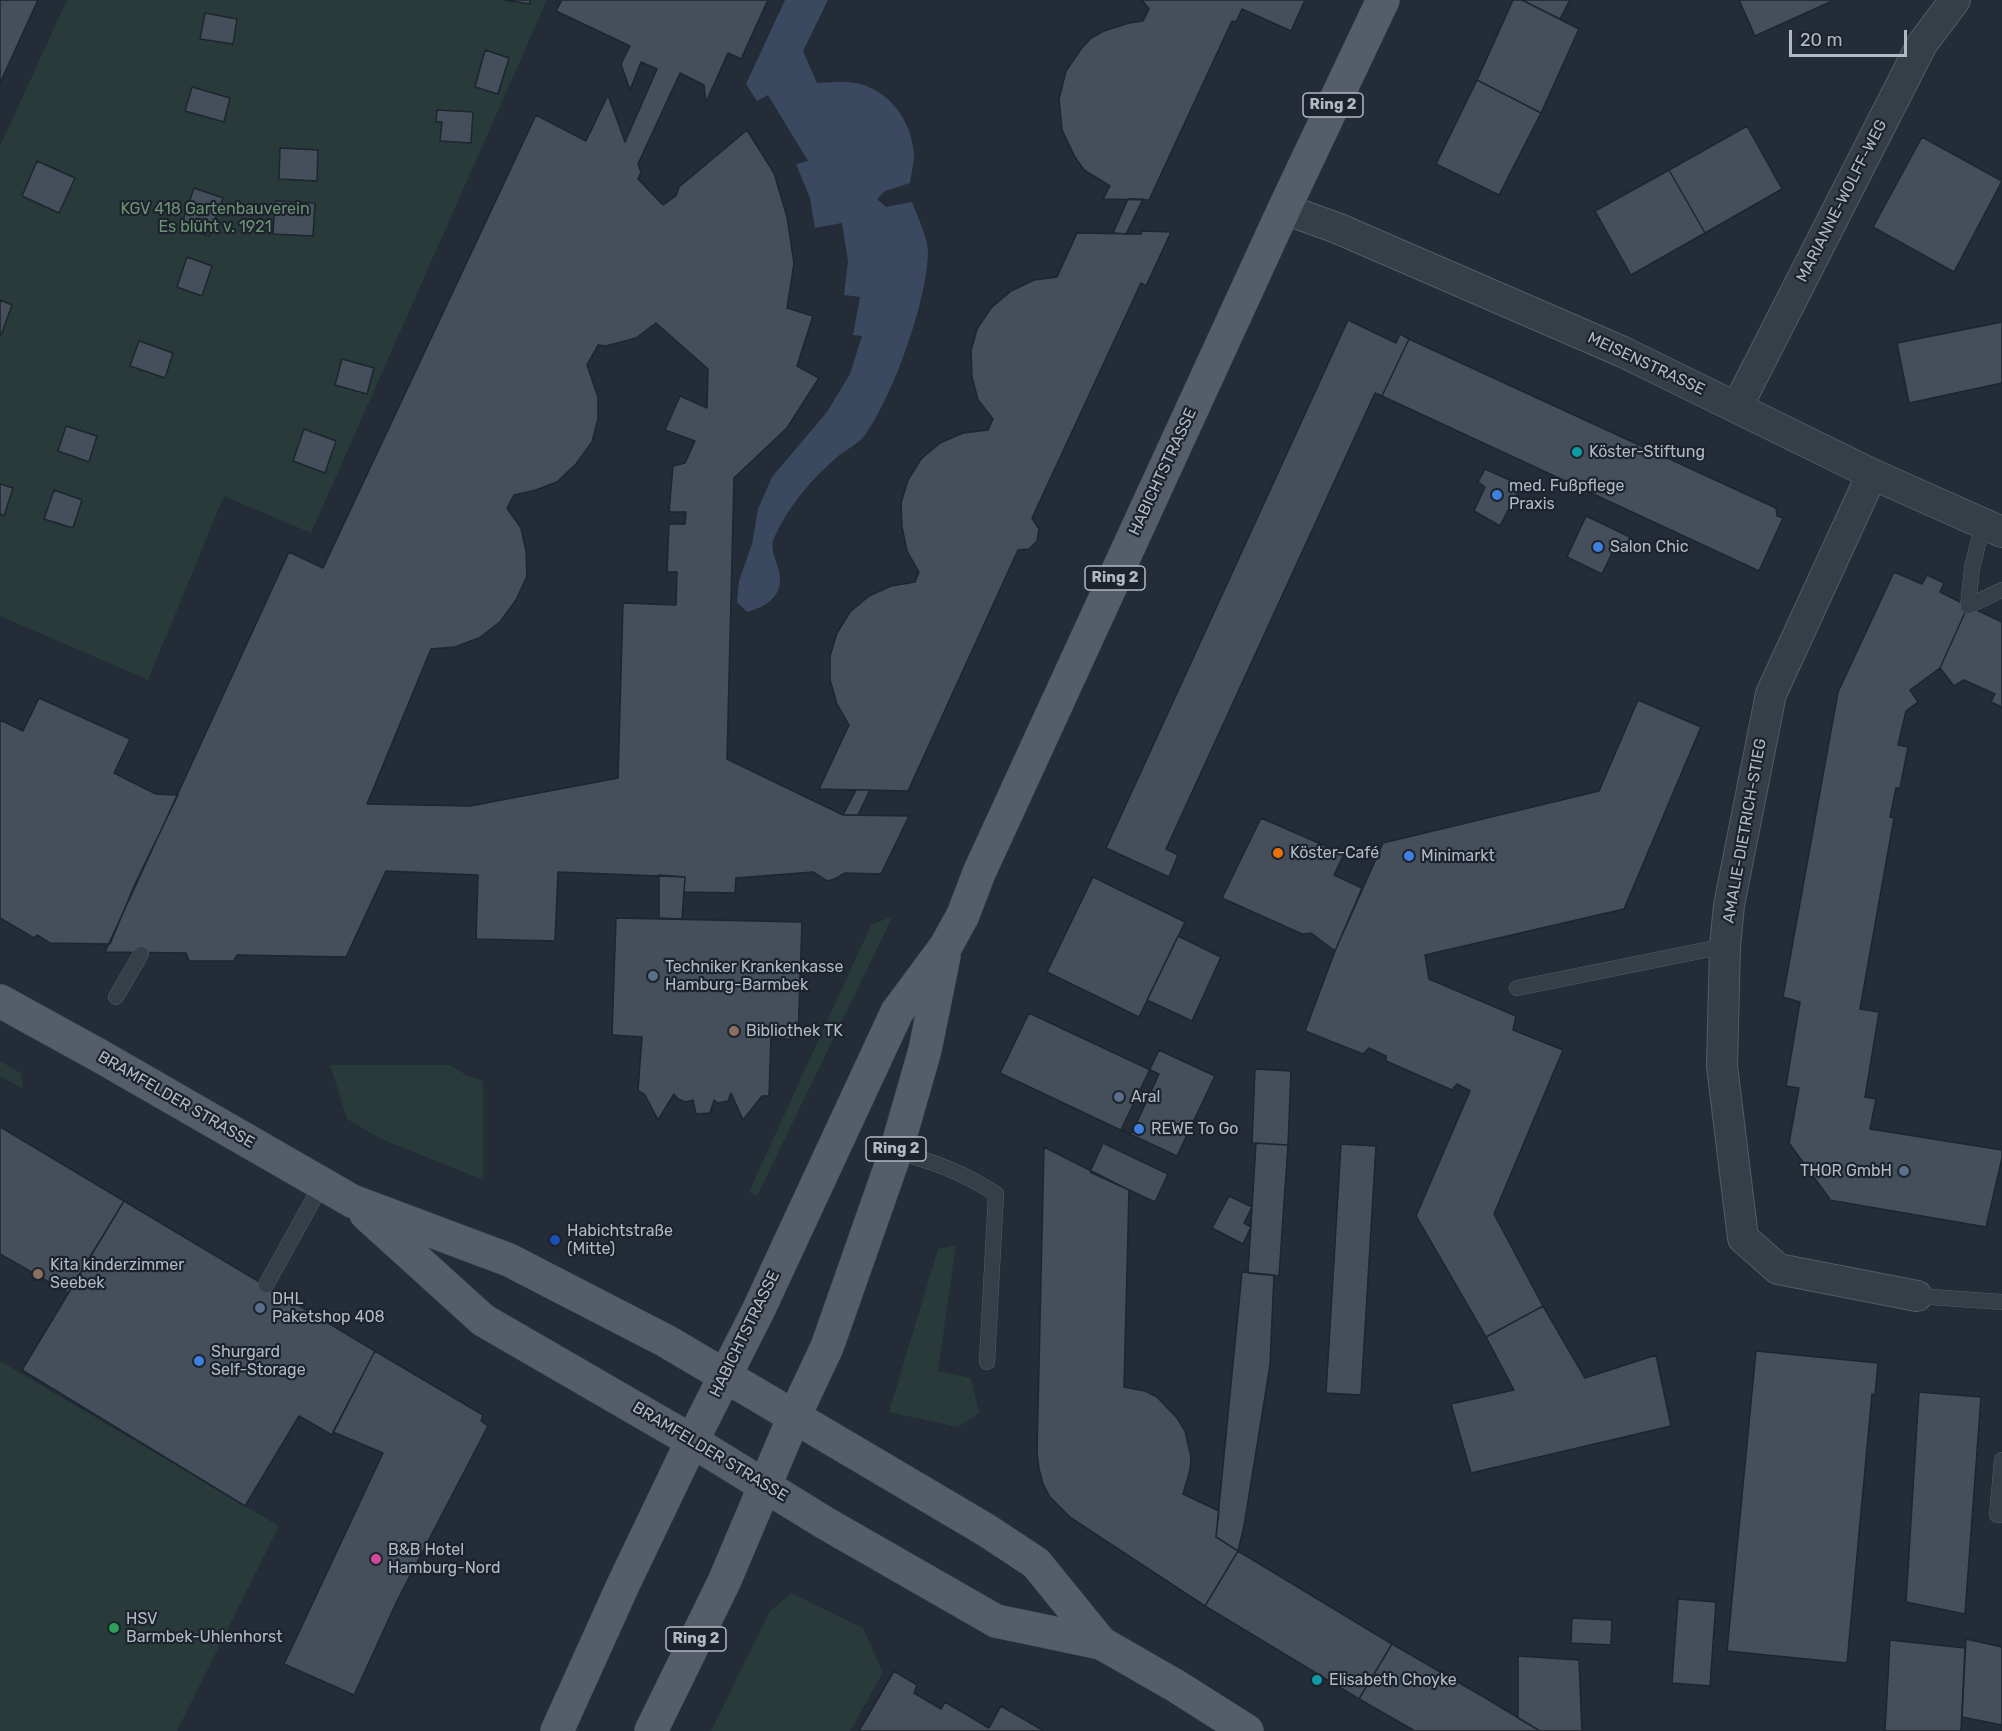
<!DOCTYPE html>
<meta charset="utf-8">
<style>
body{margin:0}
#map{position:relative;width:2002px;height:1731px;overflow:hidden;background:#232c37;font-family:Rubik,sans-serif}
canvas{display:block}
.scale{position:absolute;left:1789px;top:30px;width:118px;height:27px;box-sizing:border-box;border:3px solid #b1b9c4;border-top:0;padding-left:8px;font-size:18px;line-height:21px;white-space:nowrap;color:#b1b9c4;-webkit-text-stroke:4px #1c232c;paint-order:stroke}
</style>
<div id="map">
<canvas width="2002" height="1731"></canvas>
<div class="scale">20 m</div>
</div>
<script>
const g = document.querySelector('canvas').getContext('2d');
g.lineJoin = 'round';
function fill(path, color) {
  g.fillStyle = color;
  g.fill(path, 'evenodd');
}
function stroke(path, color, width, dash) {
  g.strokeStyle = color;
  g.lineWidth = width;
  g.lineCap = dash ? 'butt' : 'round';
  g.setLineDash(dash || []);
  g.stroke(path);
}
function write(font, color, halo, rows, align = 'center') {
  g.font = font + ' Rubik,sans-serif';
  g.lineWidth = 4.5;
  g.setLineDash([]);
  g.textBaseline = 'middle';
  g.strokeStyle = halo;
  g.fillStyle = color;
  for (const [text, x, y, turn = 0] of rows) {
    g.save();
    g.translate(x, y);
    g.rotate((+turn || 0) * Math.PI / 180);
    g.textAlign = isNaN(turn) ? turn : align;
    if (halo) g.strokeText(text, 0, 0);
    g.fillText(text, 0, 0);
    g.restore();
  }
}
fill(new Path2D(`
 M67 0H547L311 533 224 496 148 680 0 616V146Z
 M893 916 757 1196 749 1192 871 925Z
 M0 1061 21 1073 23 1089 0 1076Z
 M330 1065H450L466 1075 483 1081V1180L381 1139 347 1119Z
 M956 1245 938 1371 971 1378 979 1413 958 1427 889 1412 938 1249Z
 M0 1361 279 1526 177 1731H0Z
 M791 1593 863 1628 883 1673 850 1731H711L770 1611Z`), '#283a3a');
fill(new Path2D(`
 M785 0H828L803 51 817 83C826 83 836 81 845 82 884 83 912 117 914 155 914 164 911 174 910 183L885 191 877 199 886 207 912 202C917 215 929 241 928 254 926 303 894 394 865 435 859 444 845 450 837 457 812 479 789 505 775 536 767 551 781 565 780 580 780 599 762 608 747 612L737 602 739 581 752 544 758 509 772 477 827 412 850 374 862 336 853 335 860 297 844 295 848 261 842 223 815 228 810 198 796 164 808 161 768 95 757 101 746 84Z`), '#3a495f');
const building = new Path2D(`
 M0 0H38L0 83Z
 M504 0H530V4Z
 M562 0H768L741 59 728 53 706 102 704 85 680 73 638 164 641 172 638 179 663 205 676 196 679 187 747 130 774 173 787 217 794 263 787 308 813 316 797 366 819 378 787 428 734 478 727 759 843 815 909 816 881 874 845 873 835 879 827 881 813 872 736 878 735 893 684 892 685 877 558 872 555 941 476 939 478 875 386 871 346 957 237 955 234 961H189L186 953 105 952 289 552 323 568 536 115 586 141 608 95 625 142 657 69 641 62 630 90 621 64 630 46 556 11ZM656 323 708 369 707 408 680 396 665 430 695 441 685 463 673 466 669 512H686L685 524H669L667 572H677L676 605 623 603 618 778 470 806 367 804 431 649 455 647 479 638 500 622 516 600 527 576 526 551 521 528 507 508 514 495 536 490 557 482 576 464 592 442 598 419V397L587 365 598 345 606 346 636 338Z
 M1142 0H1305L1291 31 1242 9 1236 22 1232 21 1149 200 1103 199 1110 186 1084 170 1075 157 1062 130 1059 99 1066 71 1081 49 1091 38 1104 31 1129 23 1143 21 1149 9Z
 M1513 0H1522L1579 29 1541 113 1477 80Z
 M1522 0H1570L1560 19Z
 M1739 0H1830V2L1755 36Z
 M205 13 237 19 233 44 200 39Z
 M485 50 509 58 498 94 475 87Z
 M1477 80 1541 113 1499 195 1436 164Z
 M192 87 230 98 224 122 185 111Z
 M437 110 473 112 471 143 440 141 442 122H436Z
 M1747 126 1782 189 1705 233 1669 170Z
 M1922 137 2002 181 1954 272 1873 227Z
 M280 148 318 150 317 181 279 179Z
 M37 161 75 178 59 213 22 196Z
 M1669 170 1705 233 1631 275 1595 211Z
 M194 188 223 198 209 236 181 226Z
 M1128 199H1143L1126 234 1113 233Z
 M275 201 315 203 313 236 273 234Z
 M1142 231 1171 232 1146 286 1141 283 1032 518 1039 529 1037 541 1029 549 1018 550 908 791 819 789 849 725 837 704 830 680V656L837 633 850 612 869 596 891 586 915 582 919 572 907 551 902 527 901 503 908 480 921 459 940 443 963 433 988 430 993 419 978 400 972 377 971 351 977 329 991 308 1011 291 1034 280 1057 277 1077 233 1141 234Z
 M187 257 212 266 202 296 177 287Z
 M0 300 12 305 1 335H0Z
 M1348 320 1396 343 1400 334 1409 339 1382 396 1375 393 1166 849 1178 855 1169 877 1106 848Z
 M2002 322V383L1909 403 1897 343Z
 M1409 339 1776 508 1777 516 1783 518 1759 571 1382 396Z
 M139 341 173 353 165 378 130 366Z
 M342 359 374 368 367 394 335 385Z
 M66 426 97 436 89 462 58 451Z
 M304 429 336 441 325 473 293 461Z
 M1485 469 1521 485 1500 526 1474 511 1485 487 1478 482Z
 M0 484 13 488 4 516 0 514Z
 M54 490 82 500 73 528 44 519Z
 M1586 516 1632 538 1626 550 1616 545 1602 574 1567 557Z
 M1894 572 1922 584 1927 575 1944 583 1940 592 1968 606 1940 668 1910 690 1918 702 1906 711 1898 745 1908 747 1900 788H1896L1890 817 1894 818 1860 1009 1879 1012 1865 1097 1876 1099 1870 1129 2002 1150V1158L1986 1227 1829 1200V1198L1789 1143 1799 1088 1786 1086 1800 1002 1783 997 1838 692Z
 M1968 606 2002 622V707L1991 702 1995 694 1964 680 1954 686 1940 668Z
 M39 698 130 739 114 773 156 794 178 795 135 884 110 944 50 943 37 935 34 938 0 918V720L23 731Z
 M1638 700 1701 727 1624 909 1425 955 1429 979 1516 1016 1513 1030 1563 1050 1494 1214 1543 1306 1486 1337 1416 1216 1470 1091 1457 1084 1452 1090 1386 1061V1056L1369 1048 1363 1054 1305 1031 1335 951 1383 843 1599 791Z
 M856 790H870L858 815H843Z
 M1261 818 1344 854 1334 875 1362 888 1335 951 1311 933 1302 934 1222 898Z
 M659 875 685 877 682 919 659 918Z
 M1093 877 1185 922 1139 1017 1047 972Z
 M616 918 802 922 798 1039H771L769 1096H762L743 1120 731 1093 728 1101 718 1103 714 1100 710 1113 696 1114 693 1100 686 1102 678 1099 674 1094 658 1120 645 1095 638 1090 642 1037 612 1035Z
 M1178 936 1221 957 1192 1021 1147 1000Z
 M1029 1013 1159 1074 1131 1135 1000 1073Z
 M1159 1050 1215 1076 1177 1156 1121 1130Z
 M1255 1069 1291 1071 1288 1145 1252 1143Z
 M0 1127 124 1201 68 1293 0 1254Z
 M1103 1143 1168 1174 1155 1202 1090 1172Z
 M1256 1143 1288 1145 1279 1276 1248 1273Z
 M1341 1144 1376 1146 1361 1395 1326 1393Z
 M1044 1147 1129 1190 1124 1387 1145 1391 1157 1397 1177 1418 1185 1431 1191 1457 1190 1470 1183 1494 1219 1511 1216 1537 1238 1551 1205 1606 1071 1518 1050 1497 1043 1484 1039 1469 1037 1452Z
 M1229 1196 1252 1207 1244 1223 1251 1227 1243 1244 1212 1228Z
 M124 1201 375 1351 332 1435 299 1416 245 1506 22 1370Z
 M1242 1272 1274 1275 1270 1365 1244 1526 1238 1551 1216 1537Z
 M1543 1306 1585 1378 1656 1355 1671 1426 1471 1473 1451 1404 1514 1390 1486 1337Z
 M375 1351 483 1415 481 1421 488 1426 398 1599 354 1695 284 1664 383 1453 333 1432Z
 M1756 1351 1878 1363 1875 1395 1872 1394 1847 1663 1727 1651Z
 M1919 1392 1981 1397 1965 1614 1906 1602Z
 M1238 1551 1392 1644 1359 1699 1205 1606Z
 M1678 1599 1716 1602 1710 1686 1672 1683Z
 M1572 1618 1612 1620 1611 1645 1571 1643Z
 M1966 1639 2002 1647V1725L1962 1717Z
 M1890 1640 1965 1648 1961 1731H1885Z
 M1392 1644 1482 1696 1540 1731H1415L1359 1699Z
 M1518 1656 1579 1660 1582 1731H1540L1518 1718Z
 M894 1671 917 1685 914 1693 941 1709 945 1702 989 1728 1001 1706 1044 1731H859Z`);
fill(building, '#444f5b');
stroke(building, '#1e252e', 1.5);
const service = new Path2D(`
 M1968 606 1972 568 1983 524
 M1968 606 2002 590
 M1517 988 1725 946
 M116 997 141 954
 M896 1151C933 1162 963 1172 996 1194L987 1362
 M266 1285 322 1184
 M1917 1296 2002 1302
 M2002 1460 1997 1515H2002`);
const minor = new Path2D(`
 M1284 209 1337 228 1623 352 1872 474 2002 532
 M1737 407 1922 44 1955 0
 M1872 474 1771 694 1729 905 1725 946 1722 1066 1743 1238 1778 1269 1917 1296`);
const primary = new Path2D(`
 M0 1001 100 1056 352 1201 509 1260 666 1341 986 1530 1036 1563 1101 1643
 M366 1214 483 1320 692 1441 825 1523 996 1621 1101 1643 1176 1686 1247 1731
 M557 1731 624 1583 692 1441 758 1311 897 1012 946 946 963 915 979 873 1284 209 1383 0
 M651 1731 724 1582 794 1417 827 1347 896 1151 925 1050 944 956`);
stroke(service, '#545c65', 16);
stroke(minor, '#545c65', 32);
stroke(primary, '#404751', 34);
stroke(service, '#363e48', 15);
stroke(minor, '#363e48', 30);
stroke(primary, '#545d68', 33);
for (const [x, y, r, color] of [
 [1577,452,6,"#0f9aa8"],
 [1497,495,6,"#3f7fe0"],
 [1598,547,6,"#3f7fe0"],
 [1278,853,6,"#e8710a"],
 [1409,856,6,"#3f7fe0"],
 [653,976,6,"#5c6f8a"],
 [734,1031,6,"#8d6e63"],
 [1119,1097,6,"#5c6f8a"],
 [1139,1129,6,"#3f7fe0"],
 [1904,1171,6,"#5c6f8a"],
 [555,1240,6,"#1a4fb4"],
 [38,1274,6,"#8d6e63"],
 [260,1308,6,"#5c6f8a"],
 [199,1361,6,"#3f7fe0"],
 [376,1559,6,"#d1479c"],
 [114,1628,6,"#2e9e5b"],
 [1317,1680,6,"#0f9aa8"]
]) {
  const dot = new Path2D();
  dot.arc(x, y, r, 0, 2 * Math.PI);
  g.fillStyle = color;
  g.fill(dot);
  stroke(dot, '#1c232c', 2);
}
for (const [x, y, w] of [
 [1333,105,60],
 [1115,578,60],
 [896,1149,60],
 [696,1639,60]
]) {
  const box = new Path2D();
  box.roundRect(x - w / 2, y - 12, w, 24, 4.5);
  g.fillStyle = '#1c232c';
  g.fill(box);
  stroke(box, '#b1b9c4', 1.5);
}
write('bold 15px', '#b1b9c4', null, [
 ["Ring 2",1333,105],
 ["Ring 2",1115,578],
 ["Ring 2",896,1149],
 ["Ring 2",696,1639]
]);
write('16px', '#b1b9c4', '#1c232c', [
 ["MARIANNE-WOLFF-WEG",1842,201,-63],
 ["MEISENSTRASSE",1646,364,25],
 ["HABICHTSTRASSE",1163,472,-65],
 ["AMALIE-DIETRICH-STIEG",1745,831,-80],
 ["BRAMFELDER STRASSE",176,1100,30],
 ["HABICHTSTRASSE",745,1334,-64],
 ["BRAMFELDER STRASSE",710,1452,31]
]);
write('16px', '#6b9273', '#1c232c', [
 ["KGV 418 Gartenbauverein",215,209],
 ["Es blüht v. 1921",215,227]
]);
write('16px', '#b1b9c4', '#1c232c', [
 ["Köster-Stiftung",1589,452],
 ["med. Fußpflege",1509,486],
 ["Praxis",1509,504],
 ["Salon Chic",1610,547],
 ["Köster-Café",1290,853],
 ["Minimarkt",1421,856],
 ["Techniker Krankenkasse",665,967],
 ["Hamburg-Barmbek",665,985],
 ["Bibliothek TK",746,1031],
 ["Aral",1131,1097],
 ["REWE To Go",1151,1129],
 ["THOR GmbH",1892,1171,"right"],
 ["Habichtstraße",567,1231],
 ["(Mitte)",567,1249],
 ["Kita kinderzimmer",50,1265],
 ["Seebek",50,1283],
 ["DHL",272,1299],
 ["Paketshop 408",272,1317],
 ["Shurgard",211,1352],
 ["Self-Storage",211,1370],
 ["B&B Hotel",388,1550],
 ["Hamburg-Nord",388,1568],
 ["HSV",126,1619],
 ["Barmbek-Uhlenhorst",126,1637],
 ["Elisabeth Choyke",1329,1680]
], 'left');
</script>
